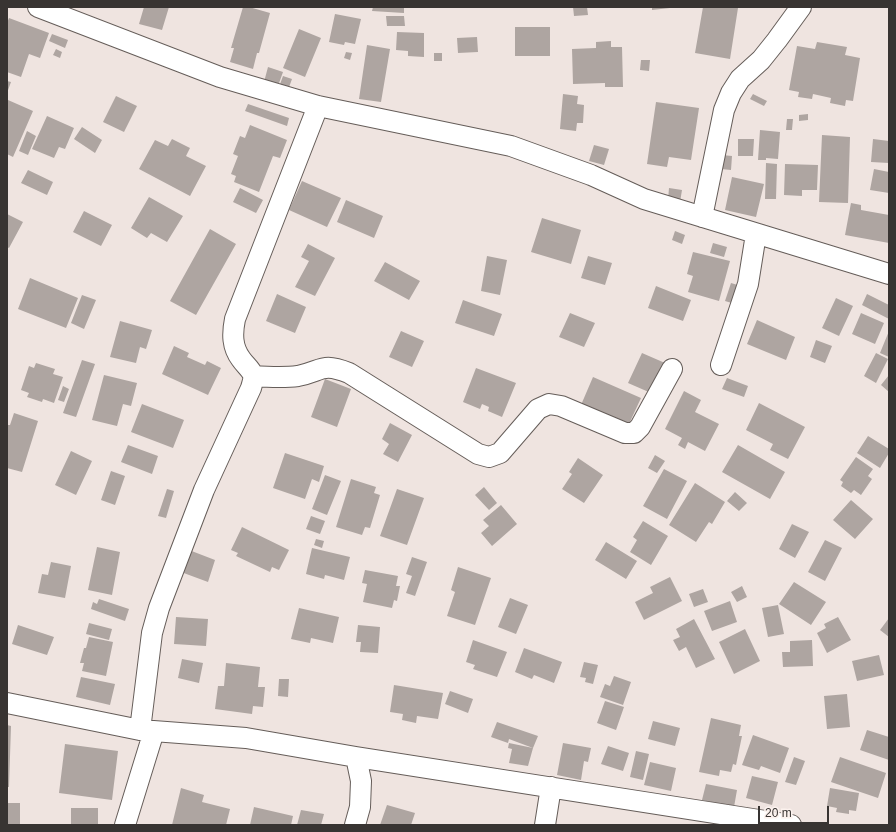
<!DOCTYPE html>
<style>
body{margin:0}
#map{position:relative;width:896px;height:832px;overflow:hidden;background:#efe4e0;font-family:Helvetica,sans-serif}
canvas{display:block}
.frame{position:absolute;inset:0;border:8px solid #383432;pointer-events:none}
.scale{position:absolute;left:758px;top:806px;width:71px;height:18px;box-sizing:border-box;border:2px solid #383432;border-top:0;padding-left:5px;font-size:12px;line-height:14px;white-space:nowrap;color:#383432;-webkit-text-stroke:3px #fcf2ee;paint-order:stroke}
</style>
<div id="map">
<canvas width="896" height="832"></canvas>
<div class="frame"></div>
<div class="scale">20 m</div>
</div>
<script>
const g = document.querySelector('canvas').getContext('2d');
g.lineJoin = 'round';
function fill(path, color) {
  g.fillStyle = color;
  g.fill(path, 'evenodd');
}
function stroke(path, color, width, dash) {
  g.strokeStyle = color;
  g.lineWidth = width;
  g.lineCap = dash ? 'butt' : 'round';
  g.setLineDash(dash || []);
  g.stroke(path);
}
fill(new Path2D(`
 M144 7H169L162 30 139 24Z
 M243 7H249L270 13 259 53H257L253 69 230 62 234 48H231Z
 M373 7H404V13L372 11Z
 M573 7H587L588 15 574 16Z
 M652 7H670V8L652 10Z
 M703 7H729L738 8 730 59 695 53Z
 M335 14 361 19 355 44 345 42 344 45 329 42Z
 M386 16H404L405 26H387Z
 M9 18 49 33 40 58 29 54 21 77 7 72V23Z
 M515 27H550V56H515Z
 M299 29 321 38 305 77 283 68Z
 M397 32 424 33V57L408 56V51L396 50Z
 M52 34 68 40 65 48 49 41Z
 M477 37 478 52 458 53 457 38Z
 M611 41V47H622L623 87H605V83L573 84 572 49 596 48V42Z
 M817 42 847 47 845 55 860 58 853 101 846 100 845 106 830 103 831 98 813 94 812 99 798 97 799 92 789 90 797 46 815 49Z
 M367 45 390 49 381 102 359 99Z
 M56 49 62 52 60 58 53 55Z
 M346 52 352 53 350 60 344 58Z
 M434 53H442V61H434Z
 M641 60H650L649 71 640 70Z
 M268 67 283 72 278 86 264 82Z
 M283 76 292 79 288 90 279 87Z
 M7 81 11 82 7 93Z
 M563 94 578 96 577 104 584 105 583 123H577L576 131 560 129Z
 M753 94 767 101 764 106 750 99Z
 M116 96 137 106 124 132 103 122Z
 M8 100 33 111 13 157 7 154V103Z
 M656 102 699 108 691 160 669 157 667 167 647 164Z
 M248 104 289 118 287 126 245 111Z
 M808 114V120L799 121V115Z
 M47 116 74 128 65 149 59 147 54 158 32 149Z
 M787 119H793L792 130H786Z
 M250 125 287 140 280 158 273 156 259 192 234 182 236 176 231 174 238 156 233 154 240 136 245 138Z
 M82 127 102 140 95 153 74 139Z
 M760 130 780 132 778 159 766 158V160H758Z
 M27 131 36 136 28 155 19 151Z
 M822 135 850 137 848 203 819 202Z
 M172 139 190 148 186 156 206 166 190 196 139 169 155 140 168 146Z
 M738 139H754L753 156H738Z
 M873 139 889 141V163L871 162Z
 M594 145 609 149 604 165 589 161Z
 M722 155 732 156 731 170 721 169Z
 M766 163 777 164 776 199H765Z
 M785 164 818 165 817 190H802V196L784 195Z
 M874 169 889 172V193L870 190Z
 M28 170 53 182 47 195 21 183Z
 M732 177 764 184 756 217 725 210Z
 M302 181 341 198 327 227 289 210Z
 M240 188 263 200 256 213 233 202Z
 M669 188 682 190 680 202 668 200Z
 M149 197 183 216 167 242 151 233 147 238 131 228Z
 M346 200 383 216 374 238 337 222Z
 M851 203 861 205V210L889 215V243L845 235Z
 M84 211 112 225 101 246 73 232Z
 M7 214 23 222 9 248 7 247Z
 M542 218 581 230 571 264 531 252Z
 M210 229 236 244 196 315 170 301Z
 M675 231 685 235 682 244 672 240Z
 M713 243 727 247 724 257 710 253Z
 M308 244 335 258 315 296 295 287 309 261 301 257Z
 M693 252 730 261 719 301 688 292 693 276 687 274Z
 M487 256 507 260 500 295 481 291Z
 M588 256 612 263 605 285 581 278Z
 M385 262 420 281 409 300 374 281Z
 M30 278 78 298 66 328 18 309Z
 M731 283 741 286 735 304 725 301Z
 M656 286 691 300 683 321 648 308Z
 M277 294 306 307 295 333 266 321Z
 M867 294 889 305V319L862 305Z
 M82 295 96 300 84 329 71 323Z
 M836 298 853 306 839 336 822 328Z
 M463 300 502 314 494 336 455 323Z
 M570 313 595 323 584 347 559 337Z
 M861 313 884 323 875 344 852 334Z
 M757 320 795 337 786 360 747 344Z
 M120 321 152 330 146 349 140 347 136 363 110 357Z
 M401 331 424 341 412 367 389 357Z
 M889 331V357L880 353Z
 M816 340 832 346 825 363 810 357Z
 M174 346 189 353 187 357 205 365 207 361 221 368 208 395 162 374Z
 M642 353 665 363 651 393 628 383Z
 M876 353 888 359 876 383 864 376Z
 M82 360 95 364 76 417 63 413Z
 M36 363 55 369 53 374 63 377 54 403 43 399 42 402 27 397 29 393 21 390 29 366 34 368Z
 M476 368 516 383 502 417 488 411 489 407 482 404 480 409 463 402Z
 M104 375 137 383 131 406 123 404 117 426 92 420Z
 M889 375V392L881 385Z
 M593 377 641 398 628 426 581 405Z
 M727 378 748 386 744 397 722 389Z
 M325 379 351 389 337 427 311 417Z
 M63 386 69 389 64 402 58 400Z
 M684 391 701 400 695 412 719 424 705 451 688 442 685 449 678 445 682 438 665 429Z
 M759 403 805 427 788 459 770 450 773 444 746 430Z
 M142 404 184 420 173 448 131 432Z
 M14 413 38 421 22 472 7 468V425H10Z
 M390 423 412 435 398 462 383 454 389 444 382 439Z
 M868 436 889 449V453L880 468 857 453Z
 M128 445 158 456 152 474 121 462Z
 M738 445 785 472 770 499 722 472Z
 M71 451 92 461 76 495 55 485Z
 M285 453 324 466 319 482 312 479 305 499 273 488Z
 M655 455 665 461 657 473 648 468Z
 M856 457 873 469 868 476 872 479 861 495 854 490 851 493 841 486 843 482 840 480Z
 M578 458 603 475 584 503 562 489 572 474 569 472Z
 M664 469 687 481 667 519 643 506Z
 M111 471 125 476 115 505 101 500Z
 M325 475 341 481 327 515 312 509Z
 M351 479 376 487 374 493 380 495 370 528 365 527 362 535 336 527Z
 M695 483 725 502 712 524 709 522 696 542 669 525Z
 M484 487 497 503 489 510 475 495Z
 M167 489 174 491 166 518 158 516Z
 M397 489 424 498 407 545 380 536Z
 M735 492 747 503 739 511 727 501Z
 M851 500 873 519 855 539 833 520Z
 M501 505 517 524 492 546 481 533 489 526 483 520Z
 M311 516 325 521 320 534 306 529Z
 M643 521 668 536 651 565 630 552 637 540 633 537Z
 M792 524 809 532 795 558 779 549Z
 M242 527 289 550 279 570 272 567 270 572 236 556 238 553 231 550Z
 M316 539 324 541 322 548 314 545Z
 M825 540 842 548 825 581 808 572Z
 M606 542 637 561 626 579 595 560Z
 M97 547 120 552 112 595 88 590Z
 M312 548 350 557 344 580 325 575 324 579 306 574Z
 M189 550 215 560 208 582 181 572Z
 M412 557 427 562 415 596 406 593 412 576 406 574Z
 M51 562 71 566 65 598 38 593 42 574 48 575Z
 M458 567 491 578 475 625 447 616 455 592 451 590Z
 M365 570 398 576 396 586H400L397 601 394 600 392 608 363 602 367 584 362 583Z
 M670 577 682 601 644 620 635 602 653 593 650 587Z
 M794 582 826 602 811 625 779 604Z
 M742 586 747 597 737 602 731 592Z
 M703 589 708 602 694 607 689 594Z
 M510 598 528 605 516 634 498 627Z
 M99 599 129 609 125 621 91 609 93 602 97 604Z
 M730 601 737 622 712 631 704 611Z
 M778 605 784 634 768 637 762 608Z
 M299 608 339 617 333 643 311 638 310 643 291 639Z
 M176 617 208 619 206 646 174 644Z
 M838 617 851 640 827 653 817 633 826 628 824 624Z
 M889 618V637L880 630Z
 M694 619 715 659 696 668 686 647 679 651 673 640 680 637 676 629Z
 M89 623 112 629 109 640 86 634Z
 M18 625 54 637 47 655 12 644Z
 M358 625 380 627 378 653 360 652 361 642H356Z
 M745 629 760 661 734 674 719 642Z
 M89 637 113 642 106 676 82 671 84 663H80L84 648H86Z
 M473 640 507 652 497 677 473 669 475 665 466 662Z
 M812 640 813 666 783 667 782 652H790V641Z
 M524 648 562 662 554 683 534 675 532 679 515 672Z
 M879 655 884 675 857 681 852 661Z
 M182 659 203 663 199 683 178 678Z
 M584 662 598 665 593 684 585 682 586 678 580 677Z
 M226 663 260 667 258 687H265L263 707 253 706 252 714 215 709 218 686H224Z
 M614 676 631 682 623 705 600 697 605 684 610 686Z
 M81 677 115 684 110 705 76 697Z
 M279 679H289L288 697 278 696Z
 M394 685 443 693 438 719 417 716 416 723 402 720 403 714 390 712Z
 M450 691 473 699 468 713 445 704Z
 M847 694 850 727 827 729 824 696Z
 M605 701 624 707 616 730 597 723Z
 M711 718 741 725 739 736H742L736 765 733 764 731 772 720 770 719 776 699 772Z
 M653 721 680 728 675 746 648 739Z
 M497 722 538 736 533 748 509 739 508 743 491 737Z
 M7 725 11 726 9 787H7Z
 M867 730 889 737V760L860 750Z
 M753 735 789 748 780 773 761 766 759 770 742 765Z
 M509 743 533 748 528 766 509 763 512 749 508 748Z
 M563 743 591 748 588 762 584 761 581 780 557 775Z
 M65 744 118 751 112 800 59 793Z
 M608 746 629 753 623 771 601 764Z
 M636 751 649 754 643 780 630 777Z
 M794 757 805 761 796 785 785 782Z
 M840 757 886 773 878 798 831 782Z
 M650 762 676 768 671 791 644 785Z
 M752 776 778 782 772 805 746 798Z
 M706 784 737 790 734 807 702 800Z
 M181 788 204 795 202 802 230 809 226 825H172Z
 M830 788 859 793 856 811 849 810V814L836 812 837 808 827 806Z
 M7 803H20V825H7Z
 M387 805 415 813 411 825H380Z
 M254 807 293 816 291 825H250Z
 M71 808H98V825H71Z
 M301 810 324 814 321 825H297Z`), '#aea5a1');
const minor = new Path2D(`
 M38 7 220 77 318 106 511 146 591 175 644 199 889 274
 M702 217 724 110 731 93 740 79 761 60 777 40 801 7
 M721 365 748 284 756 234
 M253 376C268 377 283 378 298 376 323 371 321 362 349 373L478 454 489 457 500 453 538 409 549 404 561 406 625 433H634L640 427 672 369
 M7 703 140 730 246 738 356 757 791 825
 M140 730 152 633 159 608 204 490 251 388C252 384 254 379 253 375 251 369 245 365 241 359 232 347 232 334 235 319L318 106
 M125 825 154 731
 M355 825 360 807 361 781 356 757
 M545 825 551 787`);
stroke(minor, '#655d59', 22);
stroke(minor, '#fff', 20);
</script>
